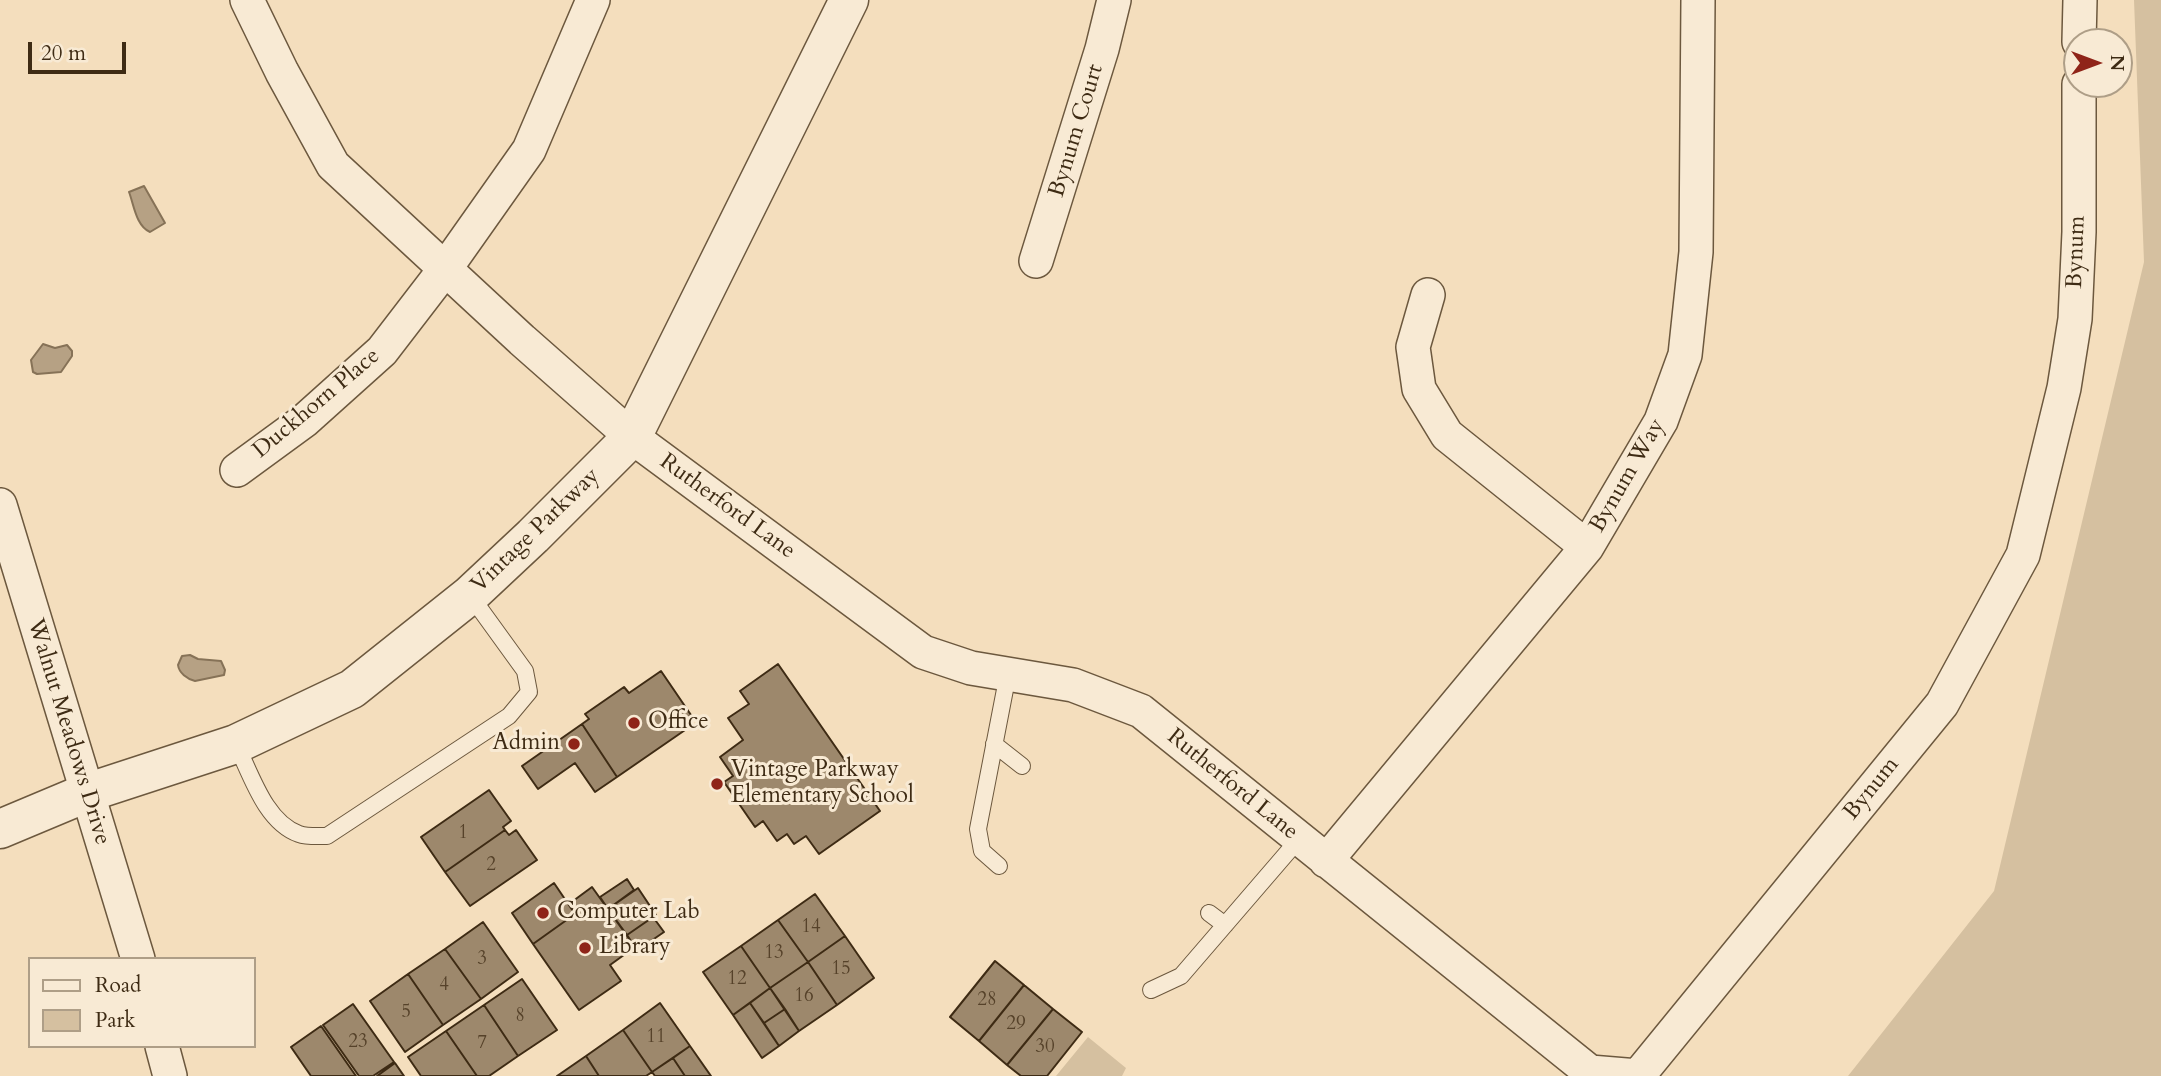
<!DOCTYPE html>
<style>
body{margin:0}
#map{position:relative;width:2161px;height:1076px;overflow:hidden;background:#f4debd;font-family:Cardo,serif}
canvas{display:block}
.legend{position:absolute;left:28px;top:957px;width:228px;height:91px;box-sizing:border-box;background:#f8ead4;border:2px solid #ae9e87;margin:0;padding:9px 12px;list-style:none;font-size:21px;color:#3e2b14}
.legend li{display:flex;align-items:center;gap:14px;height:35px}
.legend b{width:35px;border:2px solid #ae9e87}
.north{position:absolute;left:2063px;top:28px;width:70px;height:70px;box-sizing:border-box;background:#f8ead4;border:2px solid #ae9e87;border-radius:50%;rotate:90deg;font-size:19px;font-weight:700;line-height:28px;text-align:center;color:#3e2b14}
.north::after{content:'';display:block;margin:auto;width:24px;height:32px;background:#8f2418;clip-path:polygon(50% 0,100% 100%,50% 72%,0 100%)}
.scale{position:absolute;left:28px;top:42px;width:98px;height:32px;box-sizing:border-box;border:4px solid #3e2b14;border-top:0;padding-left:9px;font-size:21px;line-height:24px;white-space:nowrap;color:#3e2b14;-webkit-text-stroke:5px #f8ead4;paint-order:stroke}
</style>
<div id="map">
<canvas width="2161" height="1076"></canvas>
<ul class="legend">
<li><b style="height:9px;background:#f8ead4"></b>Road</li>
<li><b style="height:19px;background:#d5c0a0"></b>Park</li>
</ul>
<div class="north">N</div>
<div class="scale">20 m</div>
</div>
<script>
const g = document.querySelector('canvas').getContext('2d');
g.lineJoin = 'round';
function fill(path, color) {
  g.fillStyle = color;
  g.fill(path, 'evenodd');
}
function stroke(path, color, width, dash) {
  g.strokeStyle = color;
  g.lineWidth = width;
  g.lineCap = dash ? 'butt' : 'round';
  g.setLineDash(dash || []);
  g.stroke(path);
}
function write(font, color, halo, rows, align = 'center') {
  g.font = font + ' Cardo,serif';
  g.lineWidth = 6;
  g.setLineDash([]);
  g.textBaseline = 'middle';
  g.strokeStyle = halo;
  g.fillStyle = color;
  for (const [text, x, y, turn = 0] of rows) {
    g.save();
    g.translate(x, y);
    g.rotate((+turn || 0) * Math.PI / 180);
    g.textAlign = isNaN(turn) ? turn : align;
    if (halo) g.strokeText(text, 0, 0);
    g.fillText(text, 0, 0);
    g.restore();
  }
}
fill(new Path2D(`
 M2134 0H2161V1076H1848L1994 891 2144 262Z
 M1088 1037 1126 1068 1122 1076H1056Z`), '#d5c0a0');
const water = new Path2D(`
 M144 186 165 223 150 232C136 226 134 205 129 192Z
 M43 344 55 348 67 345 72 351V356L61 372 37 374 33 372 31 360Z
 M190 655 198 659 221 661 225 670 224 675 195 681C187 679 179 673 178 665L182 656Z`);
fill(water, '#b6a184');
stroke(water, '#867257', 2);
const building = new Path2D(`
 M778 664 880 811 819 854 806 836 794 844 787 834 777 841 763 821 755 827 724 782 733 776 720 757 743 740 728 718 749 704 740 691Z
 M661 671 691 715 683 721 688 728 617 777 582 724 589 719 585 714 624 687 629 693Z
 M582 724 617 777 595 792 575 763 538 789 522 766Z
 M489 790 511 821 503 827 505 830 445 872 421 837Z
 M505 830 509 835 516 830 537 860 470 906 445 872Z
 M627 879 634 890 608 909 600 897Z
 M554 883 575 914 533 944 512 913Z
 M592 887 635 947 610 965 621 981 579 1010 533 944 575 914 569 904Z
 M638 888 656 915 627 935 608 909Z
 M815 894 845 936 808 962 778 920Z
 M653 917 664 932 635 952 633 949 635 947 627 935Z
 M778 920 808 962 770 988 741 946Z
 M483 922 518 972 481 999 445 949Z
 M845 936 874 978 837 1005 808 962Z
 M741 946 770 988 733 1015 703 972Z
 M445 949 481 999 443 1025 408 974Z
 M995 961 1024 985 979 1041 950 1017Z
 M808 962 837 1005 799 1031 770 988Z
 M408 974 443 1025 405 1052 370 1001Z
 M522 979 557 1030 518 1056 484 1005Z
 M1024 985 1053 1009 1007 1065 979 1041Z
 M770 988 785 1009 764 1023 750 1003Z
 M660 1003 690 1046 652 1072 623 1030Z
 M750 1003 779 1046 762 1058 733 1015Z
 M353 1004 394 1062 373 1076H359L323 1025Z
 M484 1005 518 1056 489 1076H477L446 1031Z
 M785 1009 799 1031 779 1046 764 1023Z
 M1053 1009 1082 1032 1047 1076H1021L1007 1065Z
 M321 1026 356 1076H311L291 1047Z
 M623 1030 652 1072 646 1076H599L586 1056Z
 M446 1031 477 1076H421L408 1057Z
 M690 1046 711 1076H685L673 1058Z
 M586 1056 599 1076H557Z
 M673 1058 685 1076H655L652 1072Z
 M395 1063 404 1076H377Z`);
fill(building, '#9d886c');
stroke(building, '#3e2b14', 2);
const service = new Path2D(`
 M236 744C251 774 265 822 299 834 307 837 319 836 327 836L509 716 529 692 525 671 470 595
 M994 744 1022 766
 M999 866 982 851 978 829 1008 674
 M1209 913 1225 925
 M1151 990 1181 976 1299 839`);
const minor = new Path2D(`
 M247 0 282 72 333 165 522 340 632 437 923 652 971 668 1073 685 1141 711 1590 1072 1638 1076 1942 704 2023 555 2064 388 2075 319 2079 232V84
 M2079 42 2080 0
 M1036 261 1102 49 1114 0
 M1428 295 1413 347 1419 389 1447 435 1587 547
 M237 470 304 421 382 351 445 269 529 150 593 0
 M0 505 138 959
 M1326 861 1587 547 1661 421 1685 355 1696 252 1698 0
 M162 1046 170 1076`);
const tertiary = new Path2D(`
 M0 829 86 793 236 744 352 689 470 595 533 536 632 437 849 0`);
stroke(service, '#6c583e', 18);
stroke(minor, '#6c583e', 36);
stroke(tertiary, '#6c583e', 41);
stroke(service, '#f8ead4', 16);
stroke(minor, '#f8ead4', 33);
stroke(tertiary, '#f8ead4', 38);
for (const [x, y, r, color] of [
 [634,723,7,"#8f2418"],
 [574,744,7,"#8f2418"],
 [717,784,7,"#8f2418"],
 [543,913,7,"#8f2418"],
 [585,948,7,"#8f2418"]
]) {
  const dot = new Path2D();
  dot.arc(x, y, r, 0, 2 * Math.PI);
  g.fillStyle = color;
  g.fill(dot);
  stroke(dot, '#f8ead4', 2.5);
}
write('19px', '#56422a', null, [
 ["1",463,834],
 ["2",491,866],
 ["14",811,928],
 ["13",774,954],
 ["3",482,960],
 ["15",841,970],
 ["12",737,980],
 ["4",444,986],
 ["16",804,997],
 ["28",987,1001],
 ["5",406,1013],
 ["8",520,1017],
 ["29",1016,1025],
 ["11",656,1038],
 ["23",358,1043],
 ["7",482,1044],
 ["30",1045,1048]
]);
write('23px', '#3e2b14', '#f8ead4', [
 ["Bynum Court",1077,131,-73],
 ["Bynum",2077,252,-88],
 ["Duckhorn Place",317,404,-40],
 ["Bynum Way",1628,476,-60],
 ["Rutherford Lane",727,507,36],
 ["Vintage Parkway",536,531,-44],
 ["Walnut Meadows Drive",68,732,73],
 ["Rutherford Lane",1232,785,39],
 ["Bynum",1872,789,-51]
]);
write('23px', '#3e2b14', '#f8ead4', [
 ["Office",648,723],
 ["Admin",560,744,"right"],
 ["Vintage Parkway",731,771],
 ["Elementary School",731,797],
 ["Computer Lab",557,913],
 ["Library",599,948]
], 'left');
</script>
